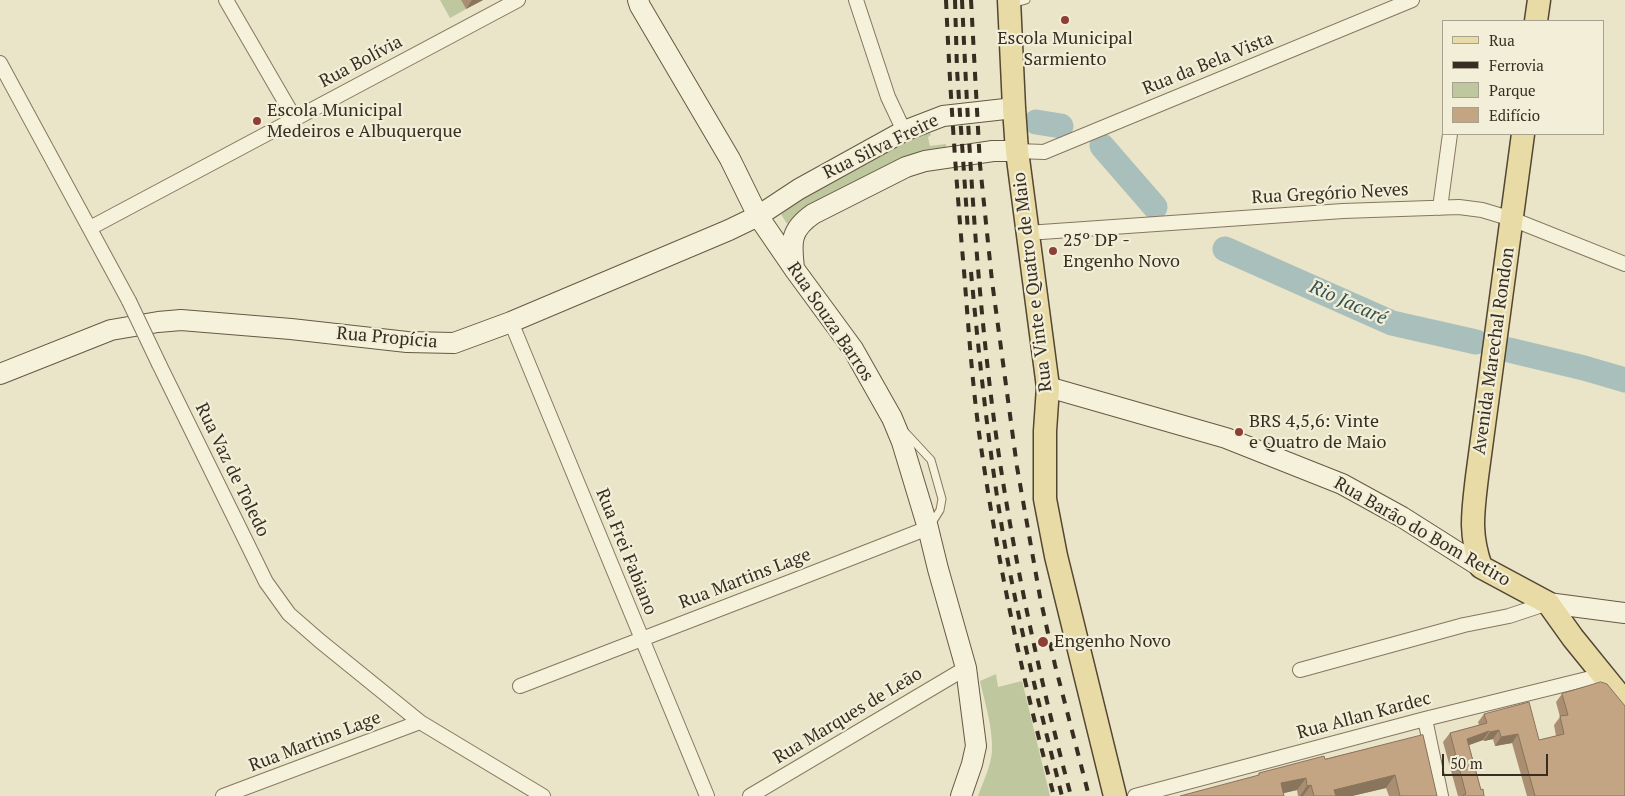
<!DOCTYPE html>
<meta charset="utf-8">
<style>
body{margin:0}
#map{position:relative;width:1625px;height:796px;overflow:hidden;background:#eae4c9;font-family:"PT Serif",serif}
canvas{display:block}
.legend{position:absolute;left:1442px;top:20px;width:162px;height:115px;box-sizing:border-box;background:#f2eed8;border:1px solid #a7a18f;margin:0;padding:6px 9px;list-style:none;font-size:15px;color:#372e21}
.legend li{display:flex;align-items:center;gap:10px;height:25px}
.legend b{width:25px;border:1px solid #a7a18f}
.scale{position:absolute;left:1442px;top:754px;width:106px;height:22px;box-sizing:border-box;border:2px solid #372e21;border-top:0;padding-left:6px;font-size:15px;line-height:18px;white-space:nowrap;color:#372e21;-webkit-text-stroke:4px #f2eed8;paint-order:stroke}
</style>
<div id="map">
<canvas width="1625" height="796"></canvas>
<ul class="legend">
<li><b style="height:6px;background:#e9dba5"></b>Rua</li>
<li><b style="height:6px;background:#372e21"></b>Ferrovia</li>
<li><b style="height:14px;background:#bec79e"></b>Parque</li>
<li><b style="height:14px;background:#c4a583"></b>Edifício</li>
</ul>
<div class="scale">50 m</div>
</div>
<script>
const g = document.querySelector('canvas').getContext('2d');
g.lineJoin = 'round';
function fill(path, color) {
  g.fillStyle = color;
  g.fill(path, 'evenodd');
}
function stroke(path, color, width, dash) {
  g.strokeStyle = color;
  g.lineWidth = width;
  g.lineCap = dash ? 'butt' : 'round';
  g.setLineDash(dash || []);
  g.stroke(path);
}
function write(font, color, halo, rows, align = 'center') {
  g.font = font + ' "PT Serif",serif';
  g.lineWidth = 4.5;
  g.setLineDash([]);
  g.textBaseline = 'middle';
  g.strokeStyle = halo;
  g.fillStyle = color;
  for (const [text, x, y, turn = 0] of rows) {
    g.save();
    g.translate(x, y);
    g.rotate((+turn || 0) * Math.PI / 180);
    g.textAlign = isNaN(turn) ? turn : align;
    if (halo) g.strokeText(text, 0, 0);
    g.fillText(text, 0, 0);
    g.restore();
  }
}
fill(new Path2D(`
 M440 0H461L466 9 450 18Z
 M928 130 931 135 928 137 930 146 946 144V147L927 150 888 167 804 209 787 224 781 214 803 196 820 185Z
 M996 674 998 687 1022 681 1050 796H978C983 782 991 766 992 751 993 728 985 703 980 681Z`), '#bec79e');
stroke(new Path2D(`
 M1036 122 1061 126
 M1102 146 1155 207
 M1225 249 1392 323 1476 342
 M1509 350 1584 368 1625 380`), '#a9bfbb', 25);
const lane = new Path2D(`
 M1012 4 1026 0
 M906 433 931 460 942 499 940 510 930 526`);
const street = new Path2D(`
 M226 0 295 119
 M856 0 888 97 904 131
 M0 63 129 301
 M1017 151 1044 152 1412 0
 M1440 208 1450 134
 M90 228 518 0
 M1027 233 1343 211 1459 207 1482 210 1512 219 1625 264
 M511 322 707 796
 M159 364 266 582 289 614 320 641 420 722 543 796
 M1300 670 1464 625 1509 616 1548 603
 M520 686 795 580 928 528
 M1425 719 1441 796
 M223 796 420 722
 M750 796 966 668
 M1135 796 1425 719 1603 675`);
const secondary = new Path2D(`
 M638 0 640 6 730 159 758 216 795 270 853 349 892 418 902 442 928 528 938 569 966 668 976 746 972 764 961 796
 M794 268C791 242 790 230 813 214L906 167 925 161 993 151H1017
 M0 374 111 330 158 322 181 320 291 329 407 342 454 343 511 322 729 230 758 216 799 189 904 131 943 116 1014 108
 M1048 387 1226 438 1342 484 1402 517 1481 567
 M1548 603 1625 613`);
const primary = new Path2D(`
 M1009 0 1014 108 1017 151 1048 387 1045 431V499L1056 556 1115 796
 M1536 21 1539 0
 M1523 134 1477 477C1473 512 1469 533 1481 567L1548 603 1573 638 1625 702`);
stroke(lane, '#85775f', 9);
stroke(street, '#85775f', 16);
stroke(secondary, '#675942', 22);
stroke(primary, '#534633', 25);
stroke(lane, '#f6f1db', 7);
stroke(street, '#f6f1db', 14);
stroke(secondary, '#f6f1db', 20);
stroke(primary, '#e9dba5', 22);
stroke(new Path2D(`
 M946 0C950 90 956 180 964 271 969 334 973 397 983 460 1000 573 1024 685 1054 796
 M955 0 957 70 968 232
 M962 0C969 152 977 305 999 456 1016 570 1041 684 1071 796
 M971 0 980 165 992 281 1017 467 1040 597 1055 665 1089 796
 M971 272C980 367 990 462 1007 557 1022 637 1042 717 1062 796`), '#372e21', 4, [9, 9]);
const streetBridge = new Path2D(`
 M129 301 159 364`);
stroke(streetBridge, '#85775f', 16, []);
stroke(streetBridge, '#f6f1db', 14);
fill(new Path2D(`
 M461 0H483L466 9Z
 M1562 694 1625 796H1527L1512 743 1495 746 1493 739 1484 741 1483 740 1469 745 1481 790 1484 796H1458L1443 742 1450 733 1479 725 1478 722 1484 714 1539 740 1556 736 1554 725 1560 717 1556 702Z
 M1423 735 1437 796H1389L1386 788 1352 796H1298L1297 790 1283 793 1258 775 1259 773 1325 759Z`), '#a98e71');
fill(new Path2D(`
 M472 0H483L466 9Z
 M1499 730 1493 739 1484 741 1490 732Z
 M1489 731 1483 740 1461 748 1467 739Z
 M1518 734 1512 743 1495 746 1501 737Z
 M1395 775 1386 788 1352 796H1330L1334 790Z
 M1306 778 1297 790 1272 796 1281 783Z
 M1311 785 1303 796H1300L1307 786Z`), '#89745c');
const building = new Path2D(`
 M1601 682 1607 684 1625 706V796H1535L1518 734 1501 737 1499 730 1490 732 1489 731 1467 739 1481 790 1483 789 1484 796H1463V795L1466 794 1450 733 1487 723 1484 714 1529 702 1539 740 1564 734 1560 716 1568 715 1562 694Z
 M1423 735 1437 796H1400L1395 775 1334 790 1336 796H1314L1311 785 1307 786 1306 778 1281 783 1284 796H1180L1259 775V773L1286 766 1324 756 1325 759Z`);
fill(building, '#c4a583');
stroke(building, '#89745c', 1);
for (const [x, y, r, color] of [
 [1065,20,5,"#8d3f36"],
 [257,121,5,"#8d3f36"],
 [1053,251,5,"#8d3f36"],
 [1239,432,5,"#8d3f36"],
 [1043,642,6,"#8d3f36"]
]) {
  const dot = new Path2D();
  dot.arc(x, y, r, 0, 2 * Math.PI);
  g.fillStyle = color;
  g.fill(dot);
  stroke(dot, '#f2eed8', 2);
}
write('18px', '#372e21', '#f2eed8', [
 ["Escola Municipal",1065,39,"center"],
 ["Sarmiento",1065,60,"center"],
 ["Escola Municipal",267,111],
 ["Medeiros e Albuquerque",267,132],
 ["25º DP -",1063,241],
 ["Engenho Novo",1063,262],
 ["BRS 4,5,6: Vinte",1249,422],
 ["e Quatro de Maio",1249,443],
 ["Engenho Novo",1054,642]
], 'left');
write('18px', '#372e21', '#f2eed8', [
 ["Rua Bolívia",361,62,-28],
 ["Rua da Bela Vista",1208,64,-22],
 ["Rua Silva Freire",881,147,-26],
 ["Rua Gregório Neves",1330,194,-3],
 ["Rua Vinte e Quatro de Maio",1033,282,-97],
 ["Rua Souza Barros",830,322,56],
 ["Rua Propícia",387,338,5],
 ["Avenida Marechal Rondon",1494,351,-82],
 ["Rua Vaz de Toledo",232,470,64],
 ["Rua Barão do Bom Retiro",1422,532,30],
 ["Rua Frei Fabiano",626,552,68],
 ["Rua Martins Lage",745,579,-21],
 ["Rua Marques de Leão",848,716,-31],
 ["Rua Allan Kardec",1364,716,-15],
 ["Rua Martins Lage",315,742,-21]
]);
write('italic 19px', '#325355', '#f2eed8', [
 ["Rio Jacaré",1348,303,24]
]);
</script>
